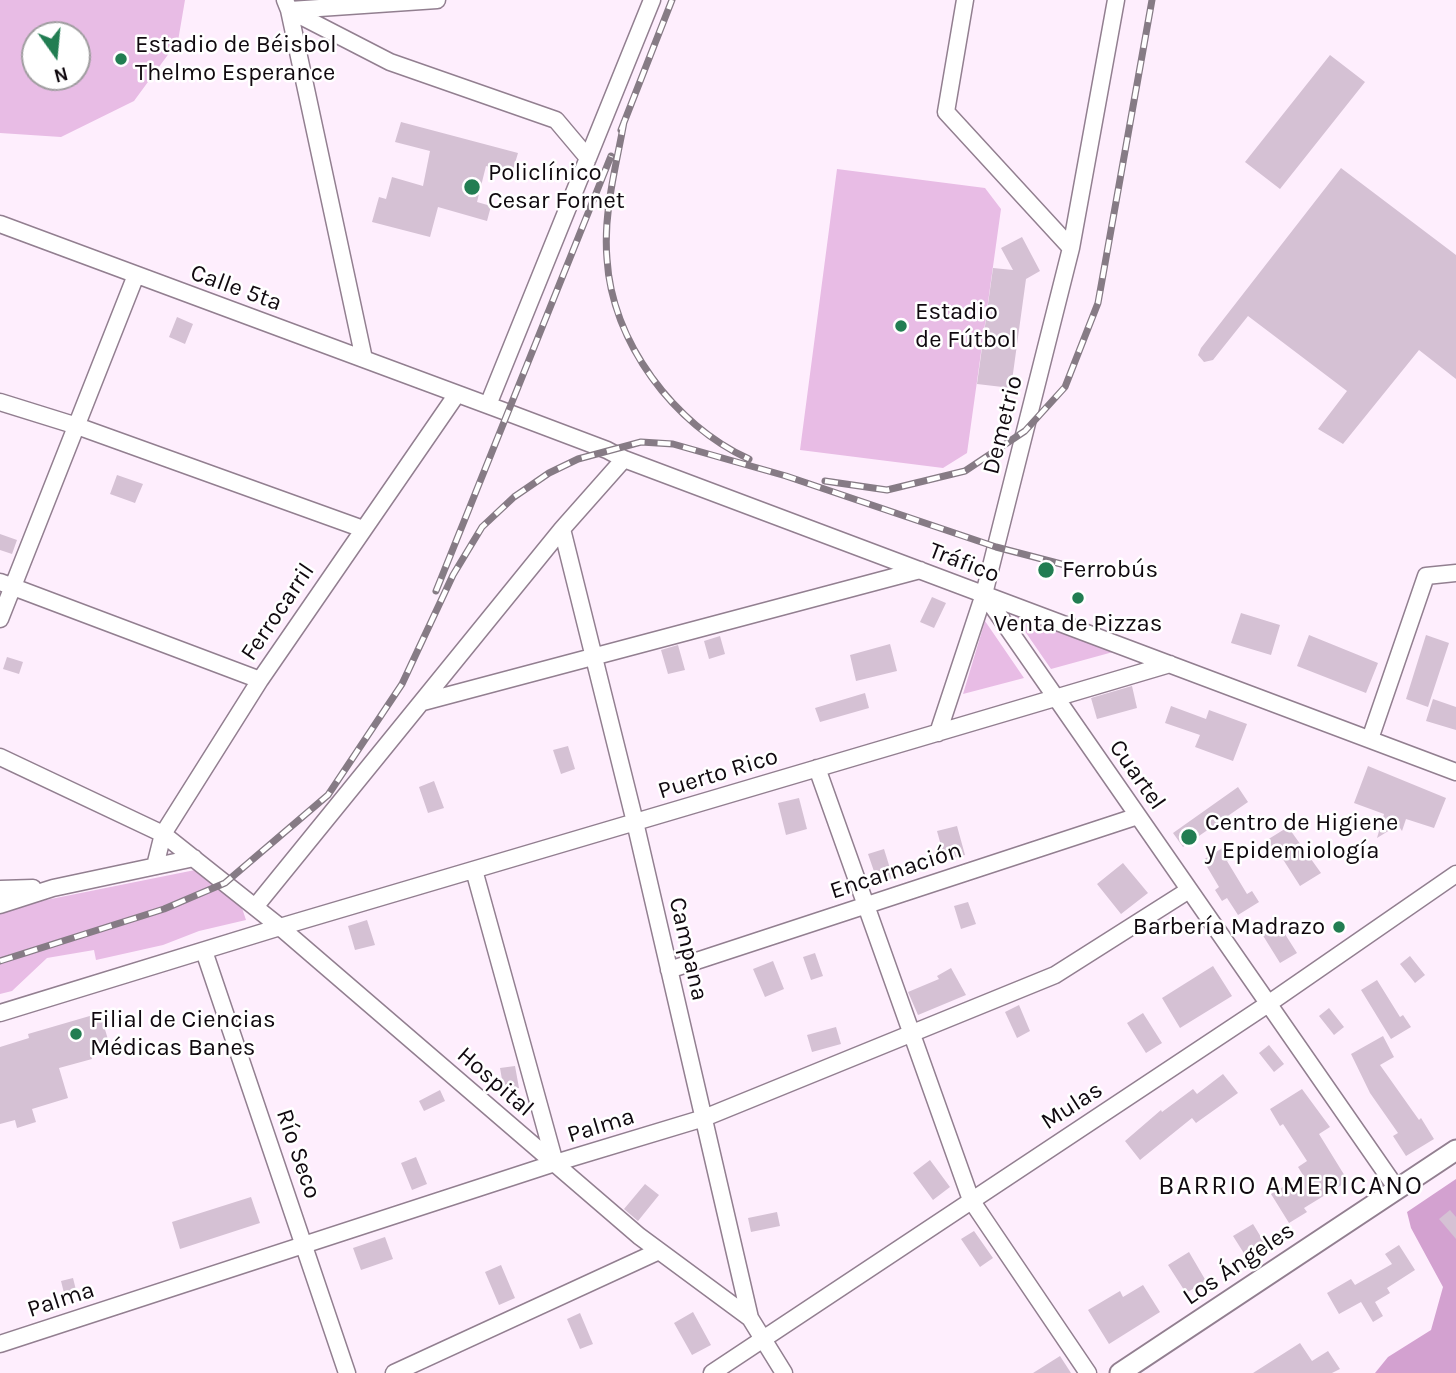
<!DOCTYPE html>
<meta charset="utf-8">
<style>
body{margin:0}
#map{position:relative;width:1456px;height:1373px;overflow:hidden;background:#feeefd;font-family:Karla,sans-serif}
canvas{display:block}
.north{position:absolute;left:21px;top:21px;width:70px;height:70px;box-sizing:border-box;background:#fff;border:2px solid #9f9d9f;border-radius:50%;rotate:165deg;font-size:19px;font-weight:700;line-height:28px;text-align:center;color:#10090f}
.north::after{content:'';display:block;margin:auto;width:24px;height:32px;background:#227d52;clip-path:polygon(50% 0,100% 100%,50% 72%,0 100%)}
</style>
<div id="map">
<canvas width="1456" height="1373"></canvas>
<div class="north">N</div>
</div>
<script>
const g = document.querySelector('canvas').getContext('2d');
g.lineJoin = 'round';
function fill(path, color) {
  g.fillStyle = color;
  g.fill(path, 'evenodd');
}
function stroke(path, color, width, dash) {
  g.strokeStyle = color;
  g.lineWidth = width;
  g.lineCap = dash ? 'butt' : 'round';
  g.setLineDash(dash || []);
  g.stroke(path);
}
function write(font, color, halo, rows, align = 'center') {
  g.font = font + ' Karla,sans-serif';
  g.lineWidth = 5;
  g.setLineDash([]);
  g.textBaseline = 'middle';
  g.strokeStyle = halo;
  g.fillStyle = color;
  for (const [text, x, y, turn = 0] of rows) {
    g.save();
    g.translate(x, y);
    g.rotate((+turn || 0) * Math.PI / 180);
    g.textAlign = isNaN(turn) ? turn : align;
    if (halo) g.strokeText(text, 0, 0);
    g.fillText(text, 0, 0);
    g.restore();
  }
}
fill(new Path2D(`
 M0 0H185L178 41 134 101 61 137 0 133ZM35 35H77V77H35Z
 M837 169 985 188 1001 209 967 453 943 468 800 450Z
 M1013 614 1113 652 1051 669Z
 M985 621 1024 678 963 694Z
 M200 869 240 902 246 920 199 931 163 945 96 960 94 950 47 958 12 991 0 994V914L36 902Z`), '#e8bce5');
fill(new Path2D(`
 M1456 1179V1373H1375L1388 1357 1431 1330 1443 1287 1411 1228 1407 1212Z`), '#d3a1d0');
fill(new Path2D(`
 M1330 55 1365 82 1280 189 1245 162Z
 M401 122 518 153 512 173 486 166 477 202 491 206 487 221 438 207 430 237 372 222 379 197 386 199 392 177 423 186 430 151 395 142Z
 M1341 168 1456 255V379L1419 350 1343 444 1318 429 1347 391 1248 316 1213 360 1204 362 1198 355 1201 348Z
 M1022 237 1040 271 1026 279 1011 388 977 384 993 268 1013 270 1001 248Z
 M177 317 193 324 185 344 169 337Z
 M117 475 143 484 135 503 110 494Z
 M0 534 17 540 12 554 0 550Z
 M932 597 946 603 934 628 920 622Z
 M1241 613 1280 625 1271 655 1231 643Z
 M1309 635 1378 663 1366 693 1297 666Z
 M1426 635 1449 643 1428 707 1406 699Z
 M720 636 725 654 709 659 704 641Z
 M890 644 897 671 856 681 850 655Z
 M678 645 685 670 668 674 661 650Z
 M7 657 23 662 19 674 3 669Z
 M1132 686 1137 708 1097 719 1091 698Z
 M865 693 869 708 820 722 815 708Z
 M1433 699 1456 707V730L1426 721Z
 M1171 706 1206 719 1209 710 1247 724 1233 761 1195 747 1200 735 1165 723Z
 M568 746 575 769 561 774 553 750Z
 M1368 766 1446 798 1434 828 1406 819 1402 831 1398 825 1377 838 1384 814 1354 803Z
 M434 781 444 808 428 813 419 787Z
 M1238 787 1248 802 1183 847 1173 833Z
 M799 798 807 829 786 835 778 803Z
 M957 826 965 855 945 860 937 831Z
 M1288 827 1321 873 1300 886 1277 850 1274 852 1267 840Z
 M1224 847 1231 859 1227 861 1247 894 1252 891 1259 902 1238 915 1227 898 1222 901 1215 890 1219 887 1203 860Z
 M884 849 893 878 878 883 868 854Z
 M1123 863 1148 893 1121 914 1097 884Z
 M968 902 976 924 961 929 954 906Z
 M367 920 375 945 355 950 348 926Z
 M1278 923 1297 953 1280 963 1262 934Z
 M815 953 823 976 811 980 803 957Z
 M1410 956 1425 975 1415 983 1400 964Z
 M773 961 784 989 765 997 753 969Z
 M1213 966 1232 996 1180 1028 1162 998Z
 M951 968 966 995 918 1015 908 992 939 979 937 976Z
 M1377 980 1400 1017 1403 1015 1411 1027 1391 1039 1361 990Z
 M1019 1005 1030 1031 1017 1038 1005 1012Z
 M1329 1008 1344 1027 1334 1035 1319 1016Z
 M100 1013 110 1046 90 1052 92 1059 59 1068 68 1098 32 1109 36 1122 17 1128 15 1120 0 1124V1047L29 1038 28 1034Z
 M1143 1013 1162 1043 1146 1053 1127 1023Z
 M836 1027 841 1044 812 1052 807 1035Z
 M1383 1036 1394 1057 1380 1065 1419 1120 1421 1118 1434 1139 1406 1156 1393 1136 1398 1133 1370 1093 1351 1054Z
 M1269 1045 1284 1064 1274 1072 1259 1053Z
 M515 1066 519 1088 504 1091 500 1068Z
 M1223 1074 1238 1093 1196 1123 1192 1118 1140 1160 1125 1141 1161 1110 1162 1112 1193 1089 1197 1094Z
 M1302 1089 1330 1127 1319 1134 1348 1181 1304 1208 1307 1212 1289 1223 1271 1194 1303 1175 1298 1167 1307 1161 1283 1124 1280 1126 1270 1109Z
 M440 1090 445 1101 424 1111 419 1101Z
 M416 1157 427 1184 412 1190 401 1163Z
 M930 1160 950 1187 933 1200 913 1173Z
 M645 1184 659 1195 638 1221 624 1209Z
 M251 1197 260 1223 180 1249 172 1222Z
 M1450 1210 1456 1217V1239L1439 1219Z
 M777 1212 780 1226 751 1232 748 1218Z
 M1253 1224 1264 1242 1245 1255 1233 1236Z
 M974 1231 993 1258 980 1267 961 1239Z
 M385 1237 393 1259 361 1270 353 1248Z
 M1399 1245 1415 1270 1387 1288 1390 1293 1375 1302 1383 1316 1373 1322 1361 1302 1339 1314 1327 1293 1351 1279 1355 1285 1392 1264 1385 1254Z
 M1189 1252 1206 1281 1186 1293 1168 1265Z
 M501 1265 515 1298 499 1305 485 1272Z
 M73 1278 77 1294 65 1297 61 1281Z
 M1143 1285 1160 1312 1109 1344 1088 1310 1120 1291 1123 1297Z
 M693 1312 711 1345 692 1355 674 1323Z
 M580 1313 593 1344 580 1349 567 1319Z
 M1300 1343 1312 1361 1328 1351 1340 1369 1332 1373H1253Z
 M1060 1356 1071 1373H1033Z`), '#d5c1d4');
const minor = new Path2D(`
 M285 0 289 10 364 359
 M965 0 946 112 1071 248
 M289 10 390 62 556 120 588 158
 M290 10 437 0
 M0 224 509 413 607 450 624 459 1456 772
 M0 402 77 426 363 529
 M488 405 652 0
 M562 529 635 822 750 1318 784 1373
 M0 582 260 680
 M984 594 1397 1189
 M0 619 136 275
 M423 702 920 570
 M938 733 984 594 1071 248 1116 0
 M1370 739 1426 576 1456 573
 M0 757 163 834 280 927 639 1236 750 1318
 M817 768 971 1200 1088 1373
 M155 866 163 834 260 680 457 394
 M474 870 555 1163
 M0 889 33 888
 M0 905 53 888 194 858
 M255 907 562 529 624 459
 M204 951 347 1373
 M669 970 1138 816
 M0 1013 280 927 1170 664
 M0 1344 555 1163 704 1118 1055 975 1189 890
 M394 1373 659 1251
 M712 1373 1268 1004 1456 874`);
const major = new Path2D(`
 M1120 1373 1456 1150`);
stroke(minor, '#927f90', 19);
stroke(major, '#927f90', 23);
stroke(minor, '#fff', 16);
stroke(major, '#fff', 19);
const rail = new Path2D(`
 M624 122C616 167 603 213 607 259 612 342 674 425 749 459
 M621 130 672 0
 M825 481 887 490 965 471 1025 431 1065 387 1098 303 1152 0
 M436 591 611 156
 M0 961 164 909 225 883 328 795 402 684 453 575 482 527 514 497 549 473 578 459 641 442 673 444 786 476 996 547 1065 565`);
stroke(rail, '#867b85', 7);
stroke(rail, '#fff', 4.5, [13]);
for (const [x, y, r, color] of [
 [121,59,7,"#227d52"],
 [472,187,9,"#227d52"],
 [901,326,7,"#227d52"],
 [1046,570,9,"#227d52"],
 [1078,598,7,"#227d52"],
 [1189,837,9,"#227d52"],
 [1339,927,7,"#227d52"],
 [76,1034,7,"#227d52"]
]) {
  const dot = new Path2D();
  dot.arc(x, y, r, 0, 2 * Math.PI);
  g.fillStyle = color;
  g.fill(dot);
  stroke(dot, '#fff', 2.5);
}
write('24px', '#10090f', '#fff', [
 ["Estadio de Béisbol",135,45],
 ["Thelmo Esperance",135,73],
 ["Policlínico",488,173],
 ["Cesar Fornet",488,201],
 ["Estadio",915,312],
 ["de Fútbol",915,340],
 ["Ferrobús",1062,570],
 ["Venta de Pizzas",1078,624,"center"],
 ["Centro de Higiene",1205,823],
 ["y Epidemiología",1205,851],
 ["Barbería Madrazo",1325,927,"right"],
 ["Filial de Ciencias",90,1020],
 ["Médicas Banes",90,1048]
], 'left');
write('24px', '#10090f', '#fff', [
 ["Calle 5ta",236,288,20],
 ["Demetrio",1003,425,-76],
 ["Tráfico",964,563,21],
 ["Ferrocarril",278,612,-56],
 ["Puerto Rico",718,774,-17],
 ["Cuartel",1137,775,55],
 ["Encarnación",896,871,-18],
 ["Campana",688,949,77],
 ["Hospital",495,1082,41],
 ["Mulas",1072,1106,-33],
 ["Palma",601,1126,-17],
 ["Río Seco",298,1154,71],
 ["Los Ángeles",1239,1264,-34],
 ["Palma",61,1300,-18]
]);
g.letterSpacing = '2px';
write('26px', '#10090f', '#fff', [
 ["BARRIO AMERICANO",1291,1187]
]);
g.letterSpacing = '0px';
</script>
